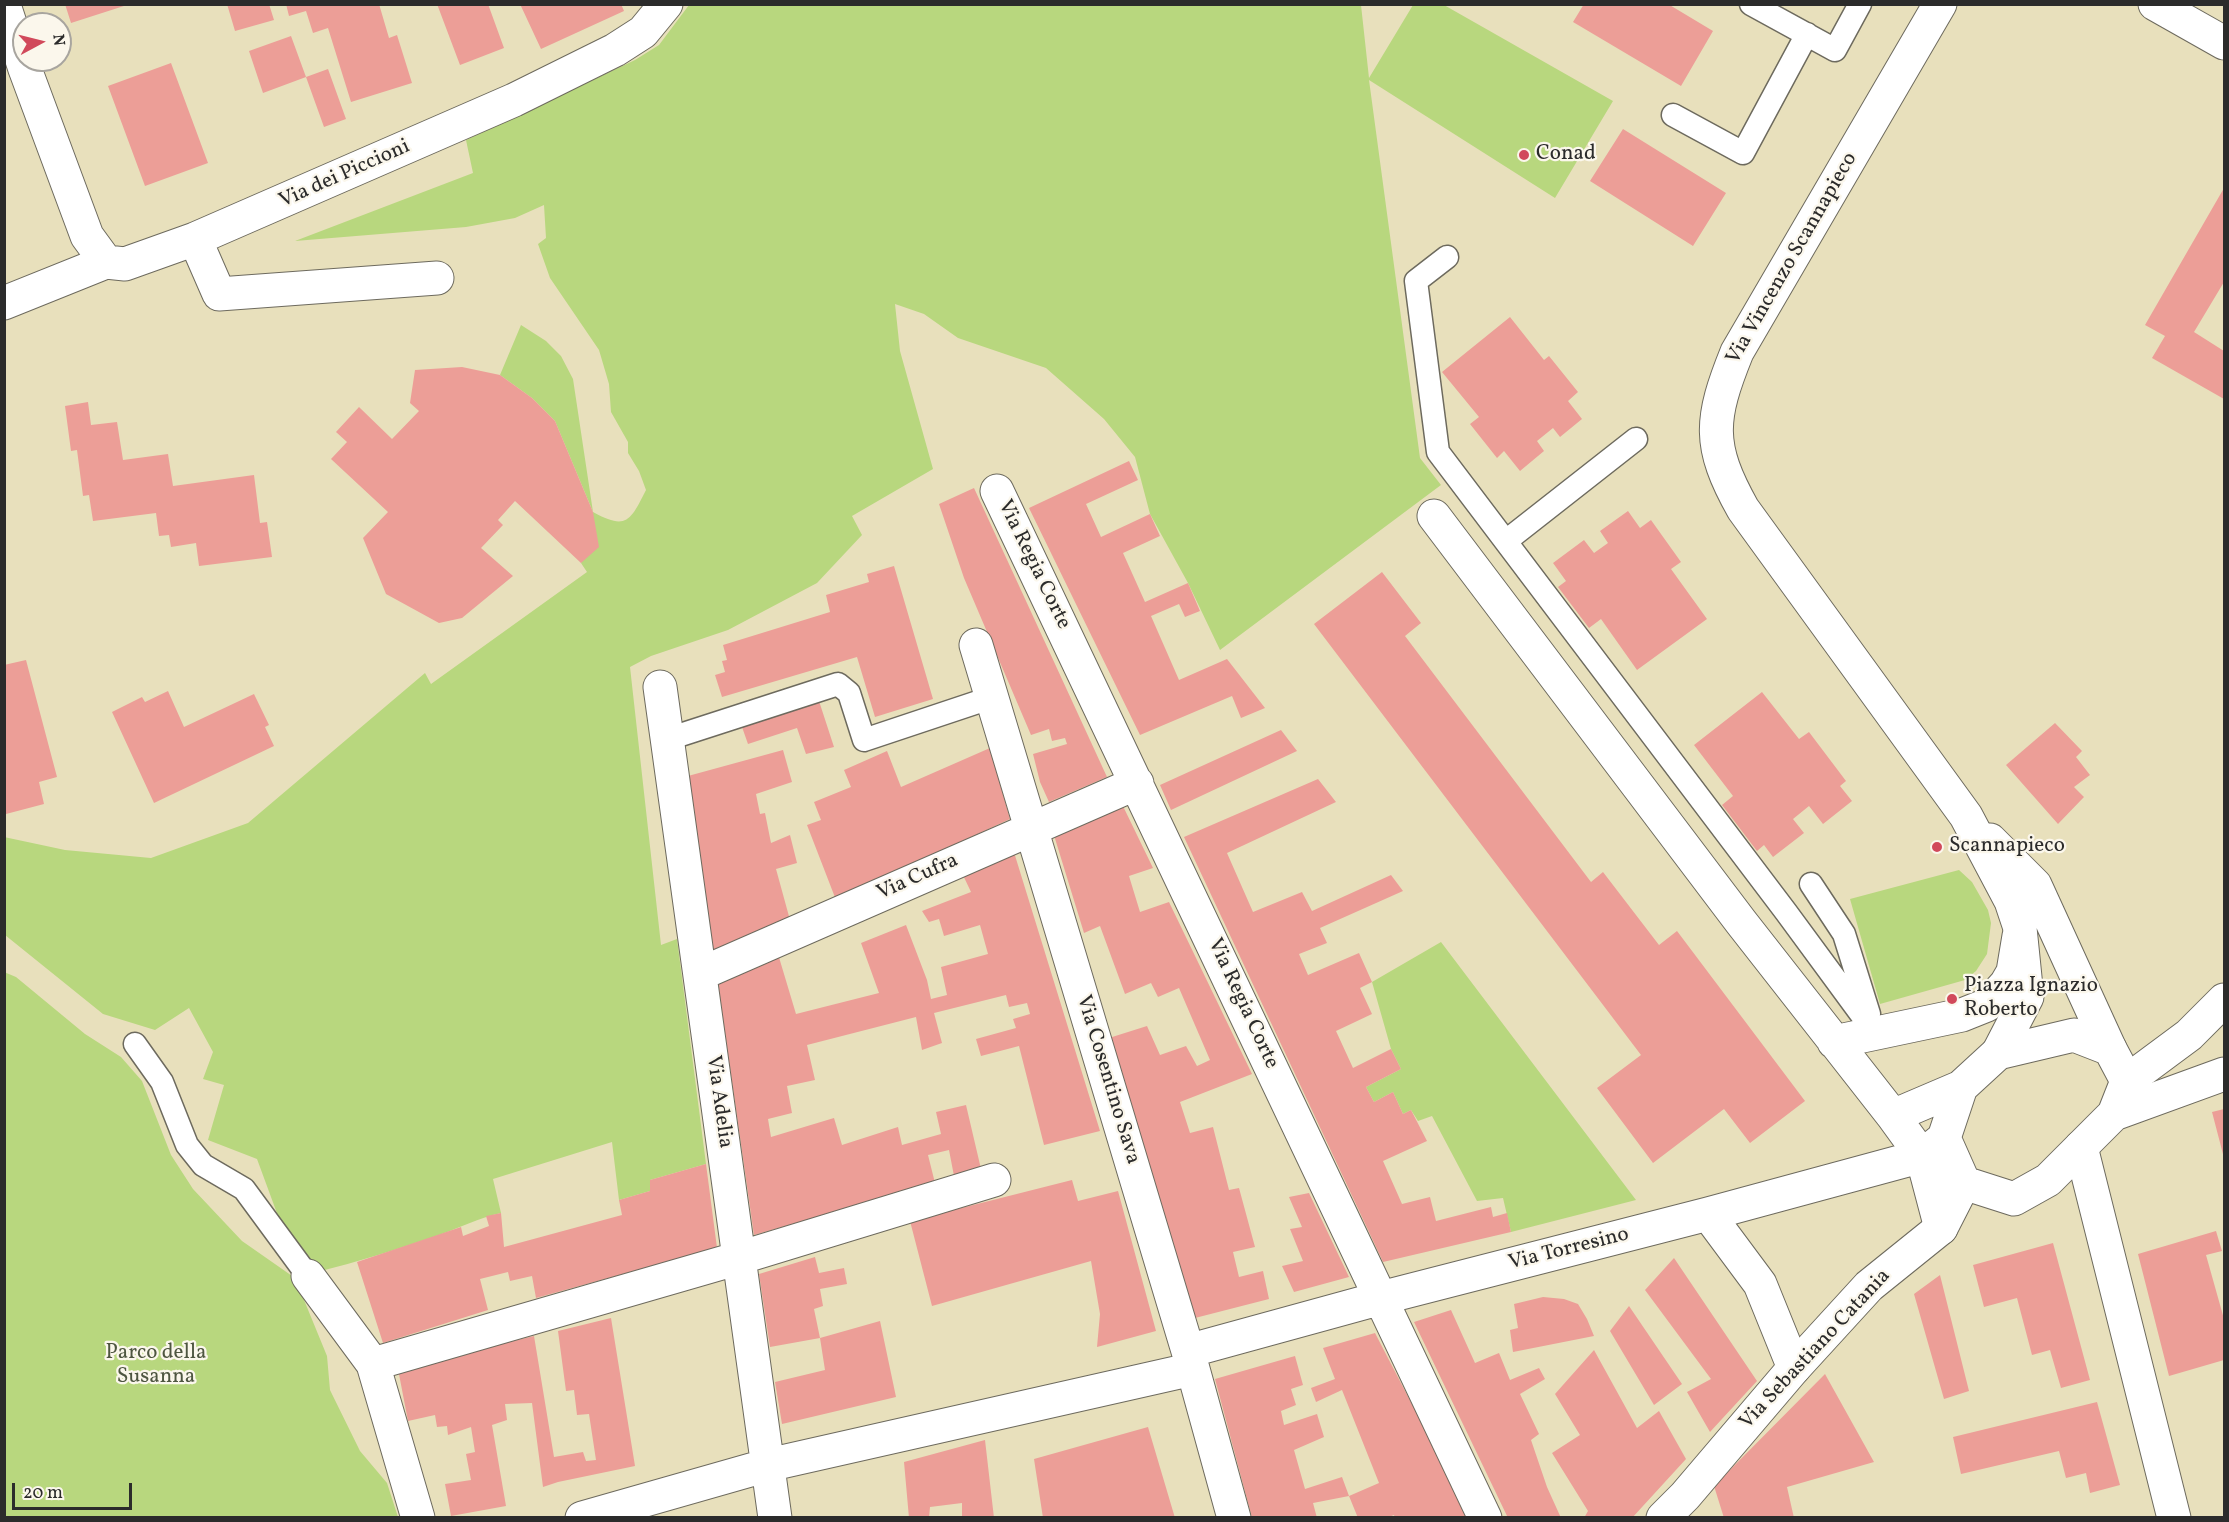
<!DOCTYPE html>
<style>
body{margin:0}
#map{position:relative;width:2229px;height:1522px;overflow:hidden;background:#e8e0bc;font-family:Vollkorn,serif}
canvas{display:block}
.frame{position:absolute;inset:0;border:6px solid #2b2b2b;pointer-events:none}
.north{position:absolute;left:12px;top:12px;width:60px;height:60px;box-sizing:border-box;background:#fbf7ec;border:2px solid #a8a59f;border-radius:50%;rotate:83deg;font-size:16px;font-weight:700;line-height:24px;text-align:center;color:#2b2b2b}
.north::after{content:'';display:block;margin:auto;width:21px;height:27px;background:#d1495b;clip-path:polygon(50% 0,100% 100%,50% 72%,0 100%)}
.scale{position:absolute;left:12px;top:1483px;width:120px;height:27px;box-sizing:border-box;border:3px solid #2b2b2b;border-top:0;padding-left:8px;font-size:18px;line-height:21px;white-space:nowrap;color:#2b2b2b;-webkit-text-stroke:4px #fbf7ec;paint-order:stroke}
</style>
<div id="map">
<canvas width="2229" height="1522"></canvas>
<div class="frame"></div>
<div class="north">N</div>
<div class="scale">20 m</div>
</div>
<script>
const g = document.querySelector('canvas').getContext('2d');
g.lineJoin = 'round';
function fill(path, color) {
  g.fillStyle = color;
  g.fill(path, 'evenodd');
}
function stroke(path, color, width, dash) {
  g.strokeStyle = color;
  g.lineWidth = width;
  g.lineCap = dash ? 'butt' : 'round';
  g.setLineDash(dash || []);
  g.stroke(path);
}
function write(font, color, halo, rows, align = 'center') {
  g.font = font + ' Vollkorn,serif';
  g.lineWidth = 4.5;
  g.setLineDash([]);
  g.textBaseline = 'middle';
  g.strokeStyle = halo;
  g.fillStyle = color;
  for (const [text, x, y, turn = 0] of rows) {
    g.save();
    g.translate(x, y);
    g.rotate((+turn || 0) * Math.PI / 180);
    g.textAlign = isNaN(turn) ? turn : align;
    if (halo) g.strokeText(text, 0, 0);
    g.fillText(text, 0, 0);
    g.restore();
  }
}
fill(new Path2D(`
 M689 5H1361L1369 78 1413 5H1444L1613 101 1555 198 1369 80 1420 458 1441 485 1220 650 1188 583 1150 514 1135 457 1104 419 1046 368 958 338 924 314 895 304 900 351 933 469 852 516 862 535 817 583 728 630 651 656 630 667 661 945 677 939 706 1164 650 1180V1191L619 1200 612 1142 493 1179 501 1213C479 1218 459 1228 439 1235 398 1249 358 1262 317 1272L278 1216 257 1159 208 1140 224 1085 203 1079 213 1052 189 1008 155 1030 103 1014 5 935 4 837 65 850 151 858 248 823 425 673 431 684 587 572 581 563 593 512 555 421 532 398 500 375 521 325 546 341 561 356 573 379 593 512C626 530 630 522 646 490L639 471 628 453V442L611 412 609 384 599 350 550 278 538 244 546 238 544 205 515 218 466 227 295 241 473 173 466 140 635 60 659 45Z
 M1959 870 1972 882 1988 910 1991 923 1987 954 1976 971 1965 980 1880 1004 1850 899Z
 M1441 942 1636 1200 1511 1232 1503 1198 1477 1201 1432 1116 1418 1121 1411 1110 1403 1114 1393 1092 1374 1102 1366 1087 1401 1069 1391 1049 1372 982Z
 M4 972 16 977 85 1034 121 1057 142 1081 171 1155 193 1189 242 1241 295 1278 327 1356 330 1390 360 1451 387 1483 398 1517H5Z`), '#b8d77e');
fill(new Path2D(`
 M65 4H127V5L71 23Z
 M227 4H269L274 20 235 31Z
 M286 4H379L389 38 397 35 412 83 351 102 328 28 313 33 306 11 289 16Z
 M437 4H488L504 48 460 65Z
 M520 4H621L624 11 541 49Z
 M1584 4H1668L1713 31 1681 86 1573 22Z
 M291 36 306 77 263 93 249 51Z
 M171 63 208 163 145 186 108 86Z
 M328 69 346 119 324 127 306 77Z
 M1623 129 1726 193 1693 246 1590 181Z
 M2224 188V282L2194 332 2224 351V399L2152 358 2165 336 2145 325Z
 M1510 317 1544 360 1549 356 1578 392 1568 401 1582 419 1560 437 1553 428 1537 441 1544 451 1520 471 1504 451 1497 458 1470 424 1479 417 1442 372Z
 M462 367 500 375 532 398 555 421 593 512 599 547 581 563 515 501 498 520 503 525 481 548 513 576 462 618 439 623 386 594 363 538 388 512 331 459 347 442 336 432 359 407 392 439 419 411 410 403 415 370Z
 M88 402 91 425 117 422 123 460 168 454 173 486 254 475 260 523 267 522 272 557 199 566 196 543 171 547 169 535 159 536 156 513 93 521 89 495 83 496 77 450 71 451 65 406Z
 M1129 461 1138 480 1086 504 1101 537 1150 514 1160 536 1123 553 1145 602 1188 583 1200 611 1185 617 1179 604 1151 616 1179 680 1227 659 1265 708 1241 718 1232 696 1140 735 1029 508Z
 M974 488 1107 777 1049 802 1040 782 1033 754 1067 744 1065 738 1052 741 1049 729 1031 735 964 578 939 504Z
 M1628 511 1640 528 1651 520 1681 562 1671 569 1707 619 1637 670 1601 619 1589 628 1558 587 1566 581 1553 563 1584 540 1594 553 1608 543 1600 531Z
 M894 566 933 699 875 717 857 657 722 697 715 675 725 672 722 661 727 660 723 645 830 612 826 595 869 582 867 574Z
 M1382 572 1421 623 1405 636 1591 882 1603 872 1659 945 1677 931 1805 1101 1750 1143 1724 1109 1653 1163 1597 1088 1641 1055 1314 624Z
 M26 660 57 777 39 782 44 804 6 814 4 665Z
 M168 691 184 727 254 694 269 725 265 727 274 746 154 803 112 712 142 697 145 702Z
 M1762 692 1799 739 1809 732 1846 781 1840 786 1852 801 1823 824 1809 806 1793 819 1804 833 1773 857 1764 845 1757 851 1722 805 1733 796 1694 745Z
 M819 701 834 747 806 754 797 728 748 744 742 727Z
 M2055 723 2082 751 2076 757 2090 775 2074 787 2084 797 2058 824 2006 765Z
 M1281 730 1297 751 1171 810 1160 785Z
 M990 748 1010 819 836 900 807 825 821 820 814 802 851 787 844 770 887 751 901 787Z
 M783 750 792 782 756 794 760 814 765 813 771 843 790 835 797 863 776 869 790 920 713 954 688 776Z
 M1318 779 1336 802 1227 853 1253 912 1302 892 1312 911 1391 875 1403 891 1320 928 1327 943 1299 954 1308 975 1359 953 1372 982 1360 988 1372 1014 1336 1031 1353 1068 1391 1049 1401 1069 1366 1087 1374 1102 1393 1092 1403 1114 1411 1110 1427 1141 1383 1161 1402 1204 1430 1197 1436 1221 1491 1207 1493 1217 1507 1213 1511 1232 1383 1262 1184 837Z
 M1121 802 1153 868 1129 876 1140 912 1169 902 1252 1074 1180 1102 1190 1133 1213 1127 1229 1190 1239 1188 1255 1247 1233 1252 1239 1277 1263 1271 1269 1299 1195 1318 1109 1038 1147 1026 1160 1055 1186 1046 1197 1066 1210 1060 1179 988 1158 997 1151 983 1125 994 1100 926 1084 933 1053 832Z
 M1013 849 1100 1131 1044 1145 1019 1046 981 1056 976 1039 1016 1028 1013 1019 1030 1014 1027 1003 1009 1007 1006 995 934 1013 942 1043 922 1050 916 1017 807 1045 815 1080 787 1086 792 1113 768 1119 771 1137 834 1118 842 1145 898 1127 902 1145 941 1134 936 1112 966 1105 981 1169 954 1176 949 1150 928 1155 935 1183 754 1235 718 984 778 954 796 1014 879 993 861 943 906 925 927 980 931 999 947 995 941 967 988 954 980 925 944 936 939 919 929 922 922 911 971 892 962 873Z
 M2224 1109V1158L2212 1112Z
 M706 1164 717 1248 536 1298 532 1276 510 1281 508 1272 480 1279 488 1310 383 1343 357 1262 461 1227 463 1236 489 1226 486 1216 501 1213 504 1247 622 1215 619 1200 650 1191V1180Z
 M1072 1180 1078 1201 1118 1191 1156 1331 1097 1347 1100 1314 1091 1261 932 1306 910 1221Z
 M1309 1193 1349 1277 1294 1292 1282 1266 1303 1261 1290 1229 1302 1227 1289 1197Z
 M2216 1231 2222 1251 2206 1255 2224 1319V1360L2169 1376 2138 1254Z
 M2053 1243 2090 1380 2061 1388 2050 1350 2032 1355 2017 1298 1984 1307 1973 1265Z
 M815 1257 819 1273 844 1268 847 1284 820 1289 823 1306 814 1309 820 1338 880 1321 896 1397 782 1424 775 1382 825 1370 820 1338 770 1347 759 1274Z
 M1674 1258 1757 1381 1710 1432 1687 1392 1711 1379 1645 1290Z
 M1940 1275 1969 1391 1944 1399 1914 1294Z
 M1543 1297 1564 1299 1578 1304 1587 1319 1594 1336 1513 1352 1510 1330 1518 1328 1514 1304Z
 M1629 1306 1682 1384 1654 1405 1610 1331Z
 M1451 1310 1475 1363 1499 1353 1510 1380 1539 1368 1545 1379 1520 1394 1539 1434 1531 1440 1547 1487 1561 1518H1508L1414 1322Z
 M611 1318 635 1466 558 1482 543 1487 532 1403 505 1404 507 1420 492 1425 506 1506 451 1516 445 1484 471 1480 466 1454 475 1452 471 1427 448 1435 447 1426 437 1427 435 1415 408 1421 398 1369 534 1336 554 1457 583 1452 586 1461 596 1460 589 1414 577 1415 574 1390 566 1391 558 1331Z
 M1375 1333 1429 1437 1466 1518H1395L1394 1515 1386 1518H1358L1349 1496 1379 1483 1342 1390 1316 1402 1311 1388 1335 1379 1323 1348Z
 M1594 1350 1637 1428 1659 1411 1686 1459 1632 1518H1584L1588 1511 1552 1453 1580 1435 1555 1394Z
 M1295 1356 1303 1385 1291 1389 1296 1405 1281 1411 1284 1425 1317 1414 1324 1437 1294 1450 1305 1489 1342 1477 1349 1496 1313 1503 1317 1518H1252L1215 1379Z
 M1825 1374 1874 1462 1787 1487 1794 1518H1724L1714 1486Z
 M2097 1402 2120 1485 2090 1493 2086 1473 2066 1478 2059 1451 1961 1474 1953 1437Z
 M1148 1427 1175 1518H1043L1034 1459Z
 M985 1440 994 1518H962V1503L930 1507 929 1518H909L904 1462Z`), '#ec9e97');
const lane = new Path2D(`
 M1751 4 1835 50 1860 4
 M1673 115 1743 153 1807 34
 M1447 257 1416 281 1438 452 1786 912 1875 1033
 M1506 541 1636 439
 M668 739 838 684 849 693 864 740 993 697
 M1811 884 1844 934 1869 1014
 M135 1044 162 1082 187 1145 203 1165 244 1189 308 1276`);
const street = new Path2D(`
 M4 5 25 69 87 236 106 262
 M195 239 219 294 437 278
 M4 303 106 262 125 264 195 239 514 100 615 50 643 32 666 4
 M997 491 1485 1518
 M1434 516 1741 922 1893 1116 1922 1156 1941 1228
 M976 645 1188 1351 1234 1518
 M660 687 775 1518
 M700 974 1137 783
 M2074 1035 2110 1049 2127 1081 2114 1114 2048 1180 2014 1199 1964 1183 1944 1138 1961 1087 1998 1053Z
 M1834 1042 1962 1015 1987 1005 2006 984 2013 972 2019 936
 M2114 1114 2224 1074
 M1893 1116 1961 1087
 M1708 1214 1760 1284 1794 1368
 M308 1276 373 1364 418 1518
 M1188 1351 1381 1298 1708 1214 1922 1156 1944 1138
 M373 1364 739 1258 994 1180
 M582 1518 768 1465 1193 1369`);
const secondary = new Path2D(`
 M1940 4 1737 352C1710 419 1707 445 1743 509L1966 816 2011 901 2020 928 2027 997 1998 1053
 M2155 4 2224 43
 M1990 840 2035 885 2110 1049
 M2127 1081 2189 1035 2224 1000
 M2081 1147 2174 1518
 M1663 1518 1685 1496 1794 1368 1869 1286 1941 1228 1964 1183`);
stroke(lane, '#6d6a5e', 25);
stroke(street, '#6d6a5e', 35);
stroke(secondary, '#6d6a5e', 35);
stroke(lane, '#fff', 22);
stroke(street, '#fff', 33);
stroke(secondary, '#fff', 33);
for (const [x, y, r, color] of [
 [1524,155,6,"#d1495b"],
 [1937,847,6,"#d1495b"],
 [1952,999,6,"#d1495b"]
]) {
  const dot = new Path2D();
  dot.arc(x, y, r, 0, 2 * Math.PI);
  g.fillStyle = color;
  g.fill(dot);
  stroke(dot, '#fbf7ec', 2);
}
write('21px', '#2b2b2b', '#fbf7ec', [
 ["Conad",1536,155],
 ["Scannapieco",1949,847],
 ["Piazza Ignazio",1964,987],
 ["Roberto",1964,1011]
], 'left');
write('21px', '#2b2b2b', '#fbf7ec', [
 ["Via dei Piccioni",345,175,-24],
 ["Via Vincenzo Scannapieco",1793,259,-60],
 ["Via Regia Corte",1033,565,64],
 ["Via Cufra",918,878,-24],
 ["Via Regia Corte",1242,1004,65],
 ["Via Cosentino Sava",1107,1080,73],
 ["Via Adelia",718,1102,82],
 ["Via Torresino",1569,1250,-14],
 ["Via Sebastiano Catania",1816,1350,-47]
]);
write('21px', '#4e5640', '#fbf7ec', [
 ["Parco della",156,1354],
 ["Susanna",156,1378]
]);
</script>
